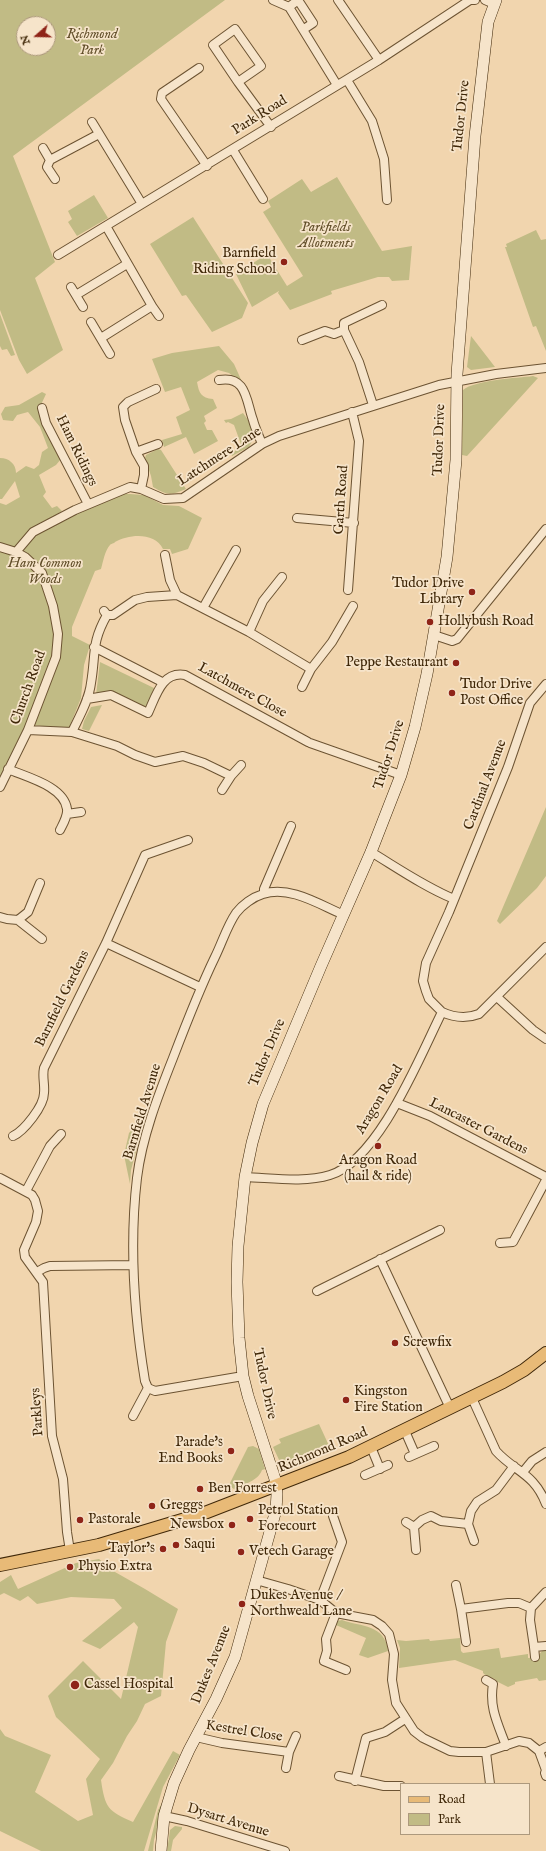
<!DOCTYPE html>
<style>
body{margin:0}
#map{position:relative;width:546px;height:1851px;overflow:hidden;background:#f1d5ae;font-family:"IM FELL English",serif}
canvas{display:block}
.legend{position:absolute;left:400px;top:1783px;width:130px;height:52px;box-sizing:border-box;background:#f6e4ca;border:1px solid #ad997d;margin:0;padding:5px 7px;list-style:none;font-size:12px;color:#402809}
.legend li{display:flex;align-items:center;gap:8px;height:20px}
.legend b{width:20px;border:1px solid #ad997d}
.north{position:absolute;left:16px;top:16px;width:40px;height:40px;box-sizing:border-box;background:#f6e4ca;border:1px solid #ad997d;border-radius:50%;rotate:250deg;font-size:11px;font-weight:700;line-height:16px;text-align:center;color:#402809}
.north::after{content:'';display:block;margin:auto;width:14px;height:18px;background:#8f2418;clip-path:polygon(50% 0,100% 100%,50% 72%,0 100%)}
</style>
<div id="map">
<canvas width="546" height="1851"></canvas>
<ul class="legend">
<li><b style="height:5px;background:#e8ba77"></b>Road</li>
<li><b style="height:11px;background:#c1bb85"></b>Park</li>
</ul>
<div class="north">N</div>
</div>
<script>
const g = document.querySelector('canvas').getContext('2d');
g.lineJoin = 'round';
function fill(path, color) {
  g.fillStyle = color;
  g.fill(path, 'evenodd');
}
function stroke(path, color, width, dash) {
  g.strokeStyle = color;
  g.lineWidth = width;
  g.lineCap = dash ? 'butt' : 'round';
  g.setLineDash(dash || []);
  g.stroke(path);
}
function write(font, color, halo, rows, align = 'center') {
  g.font = font + ' "IM FELL English",serif';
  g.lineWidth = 3.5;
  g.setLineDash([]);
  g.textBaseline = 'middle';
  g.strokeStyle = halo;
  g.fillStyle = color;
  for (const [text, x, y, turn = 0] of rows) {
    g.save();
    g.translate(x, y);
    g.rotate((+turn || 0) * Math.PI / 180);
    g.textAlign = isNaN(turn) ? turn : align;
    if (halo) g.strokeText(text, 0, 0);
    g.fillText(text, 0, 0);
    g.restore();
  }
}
fill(new Path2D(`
 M0 0H225L13 156 55 262 35 278 63 350 27 374 19 360 0 310ZM24 24H48V48H24Z
 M337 177 382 251 412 246 409 280 392 281 389 277H378L331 291 332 294 290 310 278 293 279 291 252 307 236 274 267 254 287 286 303 276 263 212 271 207 268 201 302 179 311 192Z
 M94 195 108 218 77 236 68 222 72 219 68 211Z
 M193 217 248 303 242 318 212 332 186 295 182 296 150 244Z
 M536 230 541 240 546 239V351L536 326 533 327 505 247H507L506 244Z
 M0 314 15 355 11 356 7 349 2 350 0 346Z
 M471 336 495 367 471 370 467 367Z
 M219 346 234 364 243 384 229 373 218 370 197 382C199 393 201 398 213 399L217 408 204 416 206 421 204 423 207 430H212L218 441 194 454 186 437 164 447 162 440 182 434 176 417 190 410 181 387 165 392 152 359 172 353Z
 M533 376 538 378 467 456 462 455 463 390C475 380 517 378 533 376Z
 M42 392 46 394 39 409 61 459 56 465 39 475 46 492 43 496 52 508 57 506 62 511 59 513 75 510 120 494H130L144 495 163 505 179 506 202 518 188 549 172 554 170 549H163C155 532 129 534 115 542 115 543 110 544 110 545 105 550 103 562 101 569L95 571 72 627V636L90 645 84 665 81 698 69 728 30 725 0 787V503L6 505 20 497 15 481 2 499H0V458C9 458 16 464 16 473L26 466 34 469 39 465 42 452 48 448 40 427 28 412 17 415 13 421 3 420 1 414 5 407 19 405Z
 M243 413 248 420 255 435 249 447 232 456 231 453 242 447 234 425 228 422 226 423 224 420 231 419Z
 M158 449 161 450 186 489C170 496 167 495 153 487L151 476 145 458 146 455Z
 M100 662 154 688 146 709 96 695Z
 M102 705 89 731 82 729 84 721 91 707Z
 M546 807V876L537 888 500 924 497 921Z
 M146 1115 131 1170 130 1184 124 1155 129 1133Z
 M319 1424 331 1450 287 1466 281 1464 273 1447 281 1443 279 1439Z
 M253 1446 259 1449 265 1469 262 1470C258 1481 244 1484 234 1489L231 1487 230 1483 248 1447Z
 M99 1559 115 1572 145 1589 178 1609 166 1642 161 1696 145 1704 137 1721 127 1736 113 1763 101 1780C105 1808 108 1811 133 1822L173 1751 180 1755 163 1787 144 1851H41L0 1831V1729L5 1736 51 1755 35 1792 78 1821 93 1815 86 1779 100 1759 56 1717 48 1696 83 1661 121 1699 138 1627 134 1622 100 1649 82 1641 122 1608 114 1599 71 1597 37 1604 28 1596 20 1601 4 1593 0 1595V1582L11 1575 18 1589 76 1563Z
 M342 1620C361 1627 385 1624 388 1651L368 1658 359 1655 366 1638 336 1625 337 1621Z
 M460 1638 461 1651 463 1653 499 1648 501 1658 528 1654V1658L537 1657 542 1651 546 1650V1680L539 1681 537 1678 515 1682V1684L508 1687 496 1681 495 1679 489 1678 483 1673V1671L455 1660 399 1668 400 1648 397 1640 406 1641 429 1639 430 1641Z
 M166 1796 154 1840 153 1851H148L158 1810Z
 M175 1826 182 1827V1829L173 1840 171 1851H167L170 1830Z`), '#c1bb85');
const street = new Path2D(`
 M273 0 289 7 337 85
 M338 0 379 60
 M485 0 494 4
 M289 7 298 0 313 23 304 29
 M199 68 162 93 161 99 207 166
 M347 80 372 121 384 159 387 200
 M238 82 213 45 235 29 261 66 238 82 271 127
 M92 122 142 204
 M43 148 50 160 47 167 55 179
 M233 150 263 199
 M50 160 99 134
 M58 255 379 60 470 0H475
 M71 287 83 307
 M76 295 127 264
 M152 306 159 316
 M91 322 110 354
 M344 330 359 362 373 405
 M101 338 152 306 106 226
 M302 340 325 331 334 334 344 330V323L382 305
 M219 380C247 375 246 401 253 420 255 428 259 436 262 444
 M42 408 46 423 88 504
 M136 452 158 444
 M141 489 144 475V466L136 452 125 420 123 407 128 402 156 389
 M297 518 354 523
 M0 547 16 552 25 557 42 573 53 606 58 634 56 657 28 730 0 787
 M16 552 33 532 75 510 130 487 141 489 164 499 183 498 262 444 279 436 439 385 496 374 546 368
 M165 555 170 580 177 595
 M348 590 359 441 352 412
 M203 608 236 550
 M107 615H113L135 600 147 597 177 595 249 632 311 669 332 642 353 606
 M249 632 263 601 282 577
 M434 635 452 641 457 639 546 529
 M94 647 162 682
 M302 687 311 669
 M87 699 111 695 148 713C156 696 162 671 185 675L308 742
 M28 730 72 732 117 746 135 755 155 762 183 756 204 763 231 776
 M72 732C79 717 89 700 91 683 96 654 91 643 107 615L104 611
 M310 743 401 775
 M8 769C26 777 64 786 67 809 68 816 63 824 60 830
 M222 790 231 776 241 765
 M67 814 81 812
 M371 852C399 869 425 887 454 899
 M264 893V889L291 826
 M0 917 7 919 18 920 28 912 40 883
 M18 920 42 939
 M106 943 200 987
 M497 997 533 1030 546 1039
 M442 1012C455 1018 466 1019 479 1014L546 947
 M397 1103 430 1116 546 1177
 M13 1136C24 1131 44 1106 44 1093 45 1084 42 1077 44 1068L106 943 145 855 188 840
 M245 1177C273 1178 304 1183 330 1175 379 1160 420 1056 442 1012L429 999 426 991 423 981 426 963 449 912 508 767 530 703 546 684
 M0 1178 32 1195 35 1200 38 1211 36 1222 24 1250 25 1257 43 1282 52 1436 63 1479 67 1532 70 1551
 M26 1191 50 1146 61 1134
 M500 1243 513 1242 546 1180
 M380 1259 450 1408
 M37 1272 44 1268 50 1266 133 1265
 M317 1291 440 1230
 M243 1376 155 1391 148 1388 145 1381C134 1314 129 1246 137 1178 142 1137 158 1096 173 1058 186 1024 199 990 215 957 222 943 227 926 236 913 242 905 253 897 263 894 290 885 320 905 344 915
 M472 1398 496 1451C515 1472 534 1473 546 1504
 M133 1416 148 1388
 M405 1431 415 1454
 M371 1447 380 1469
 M409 1457 434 1446
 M523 1472 532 1461 546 1452
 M365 1475 388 1465
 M406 1522 414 1527
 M468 1524 474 1541
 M416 1550 414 1527 422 1520 431 1516 441 1521 468 1524 471 1511 477 1502 496 1490 514 1466
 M256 1580 288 1589 320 1600 336 1613 373 1620 382 1626 389 1634 394 1654 392 1680 396 1703 414 1731 423 1738 450 1751 459 1752H486L519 1741 529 1743 539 1751 546 1747
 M456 1585 461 1609
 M546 1592 531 1608 530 1620 534 1647 546 1646
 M320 1600 342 1542 333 1516
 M336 1613 326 1639 327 1651 324 1661 346 1670
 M466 1642 461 1609 508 1603H519L531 1608
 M534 1647 535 1657
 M486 1680 493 1684C489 1708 498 1724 506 1746
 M196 1737 222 1743 289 1752
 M539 1751 546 1770 545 1773 546 1776
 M486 1752 490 1784
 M286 1768 289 1752 296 1736
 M339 1776 384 1786H401
 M355 1781 366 1738 385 1732 405 1719
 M164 1816 187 1821 285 1851`);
const secondary = new Path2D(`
 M161 1851 164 1816 174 1783 189 1750 216 1699 235 1657 276 1510 277 1494 275 1479 248 1396 243 1376 239 1338 237 1282 238 1246 245 1177 252 1143 263 1104 321 966 371 852 401 775 415 727 427 674 447 557 456 460 457 374 475 136 488 22 496 0`);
const primary = new Path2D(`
 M0 1565 99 1545 202 1514 349 1457 503 1382 524 1370 546 1353`);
stroke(street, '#6c5332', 10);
stroke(secondary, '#402809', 12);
stroke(primary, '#402809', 14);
stroke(street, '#f6e4ca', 8);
stroke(secondary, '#f6e4ca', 11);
stroke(primary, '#e8ba77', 12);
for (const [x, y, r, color] of [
 [284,262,4,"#8f2418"],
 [472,592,4,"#8f2418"],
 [430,622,4,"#8f2418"],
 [456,663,4,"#8f2418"],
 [452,693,4,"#8f2418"],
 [378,1146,4,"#8f2418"],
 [395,1343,4,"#8f2418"],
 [346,1400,4,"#8f2418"],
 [231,1451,4,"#8f2418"],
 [200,1489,4,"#8f2418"],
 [152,1506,4,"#8f2418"],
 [250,1519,4,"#8f2418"],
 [80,1520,4,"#8f2418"],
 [232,1525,4,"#8f2418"],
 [176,1545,4,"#8f2418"],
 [163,1549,4,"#8f2418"],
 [241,1552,4,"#8f2418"],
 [70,1567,4,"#8f2418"],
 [242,1604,4,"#8f2418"],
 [75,1685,5,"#8f2418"]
]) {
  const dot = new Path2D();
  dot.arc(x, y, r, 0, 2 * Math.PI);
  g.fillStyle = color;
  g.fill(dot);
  stroke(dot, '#f6e4ca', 1.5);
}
write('italic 14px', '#604d28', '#f6e4ca', [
 ["Richmond",92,35],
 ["Park",92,51],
 ["Parkfields",326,228],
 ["Allotments",326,244],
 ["Ham Common",45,564],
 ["Woods",45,580]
]);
write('14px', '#402809', '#f6e4ca', [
 ["Park Road",260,116,-32],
 ["Tudor Drive",462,116,-84],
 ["Tudor Drive",440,440,-88],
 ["Ham Ridings",76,451,64],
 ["Latchmere Lane",220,457,-33],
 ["Garth Road",342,500,-86],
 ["Church Road",29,688,-70],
 ["Latchmere Close",242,691,29],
 ["Tudor Drive",390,755,-72],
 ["Cardinal Avenue",486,785,-69],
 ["Barnfield Gardens",63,999,-64],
 ["Tudor Drive",268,1053,-67],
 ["Aragon Road",380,1100,-59],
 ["Barnfield Avenue",143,1112,-73],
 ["Lancaster Gardens",478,1127,27],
 ["Tudor Drive",264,1384,78],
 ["Parkleys",38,1412,-94],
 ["Richmond Road",323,1451,-23],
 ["Dukes Avenue",212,1665,-68],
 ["Kestrel Close",244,1732,9],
 ["Dysart Avenue",228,1821,17]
]);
write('14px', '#402809', '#f6e4ca', [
 ["Barnfield",276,254,"right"],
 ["Riding School",276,270,"right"],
 ["Tudor Drive",464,584,"right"],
 ["Library",464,600,"right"],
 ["Hollybush Road",438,622],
 ["Peppe Restaurant",448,663,"right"],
 ["Tudor Drive",460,685],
 ["Post Office",460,701],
 ["Aragon Road",378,1161,"center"],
 ["(hail & ride)",378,1177,"center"],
 ["Screwfix",403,1343],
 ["Kingston",354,1392],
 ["Fire Station",354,1408],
 ["Parade's",223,1443,"right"],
 ["End Books",223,1459,"right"],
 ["Ben Forrest",208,1489],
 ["Greggs",160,1506],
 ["Petrol Station",258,1511],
 ["Forecourt",258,1527],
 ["Pastorale",88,1520],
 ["Newsbox",224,1525,"right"],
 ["Saqui",184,1545],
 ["Taylor's",155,1549,"right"],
 ["Vetech Garage",249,1552],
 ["Physio Extra",78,1567],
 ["Dukes Avenue /",250,1596],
 ["Northweald Lane",250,1612],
 ["Cassel Hospital",84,1685]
], 'left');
</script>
